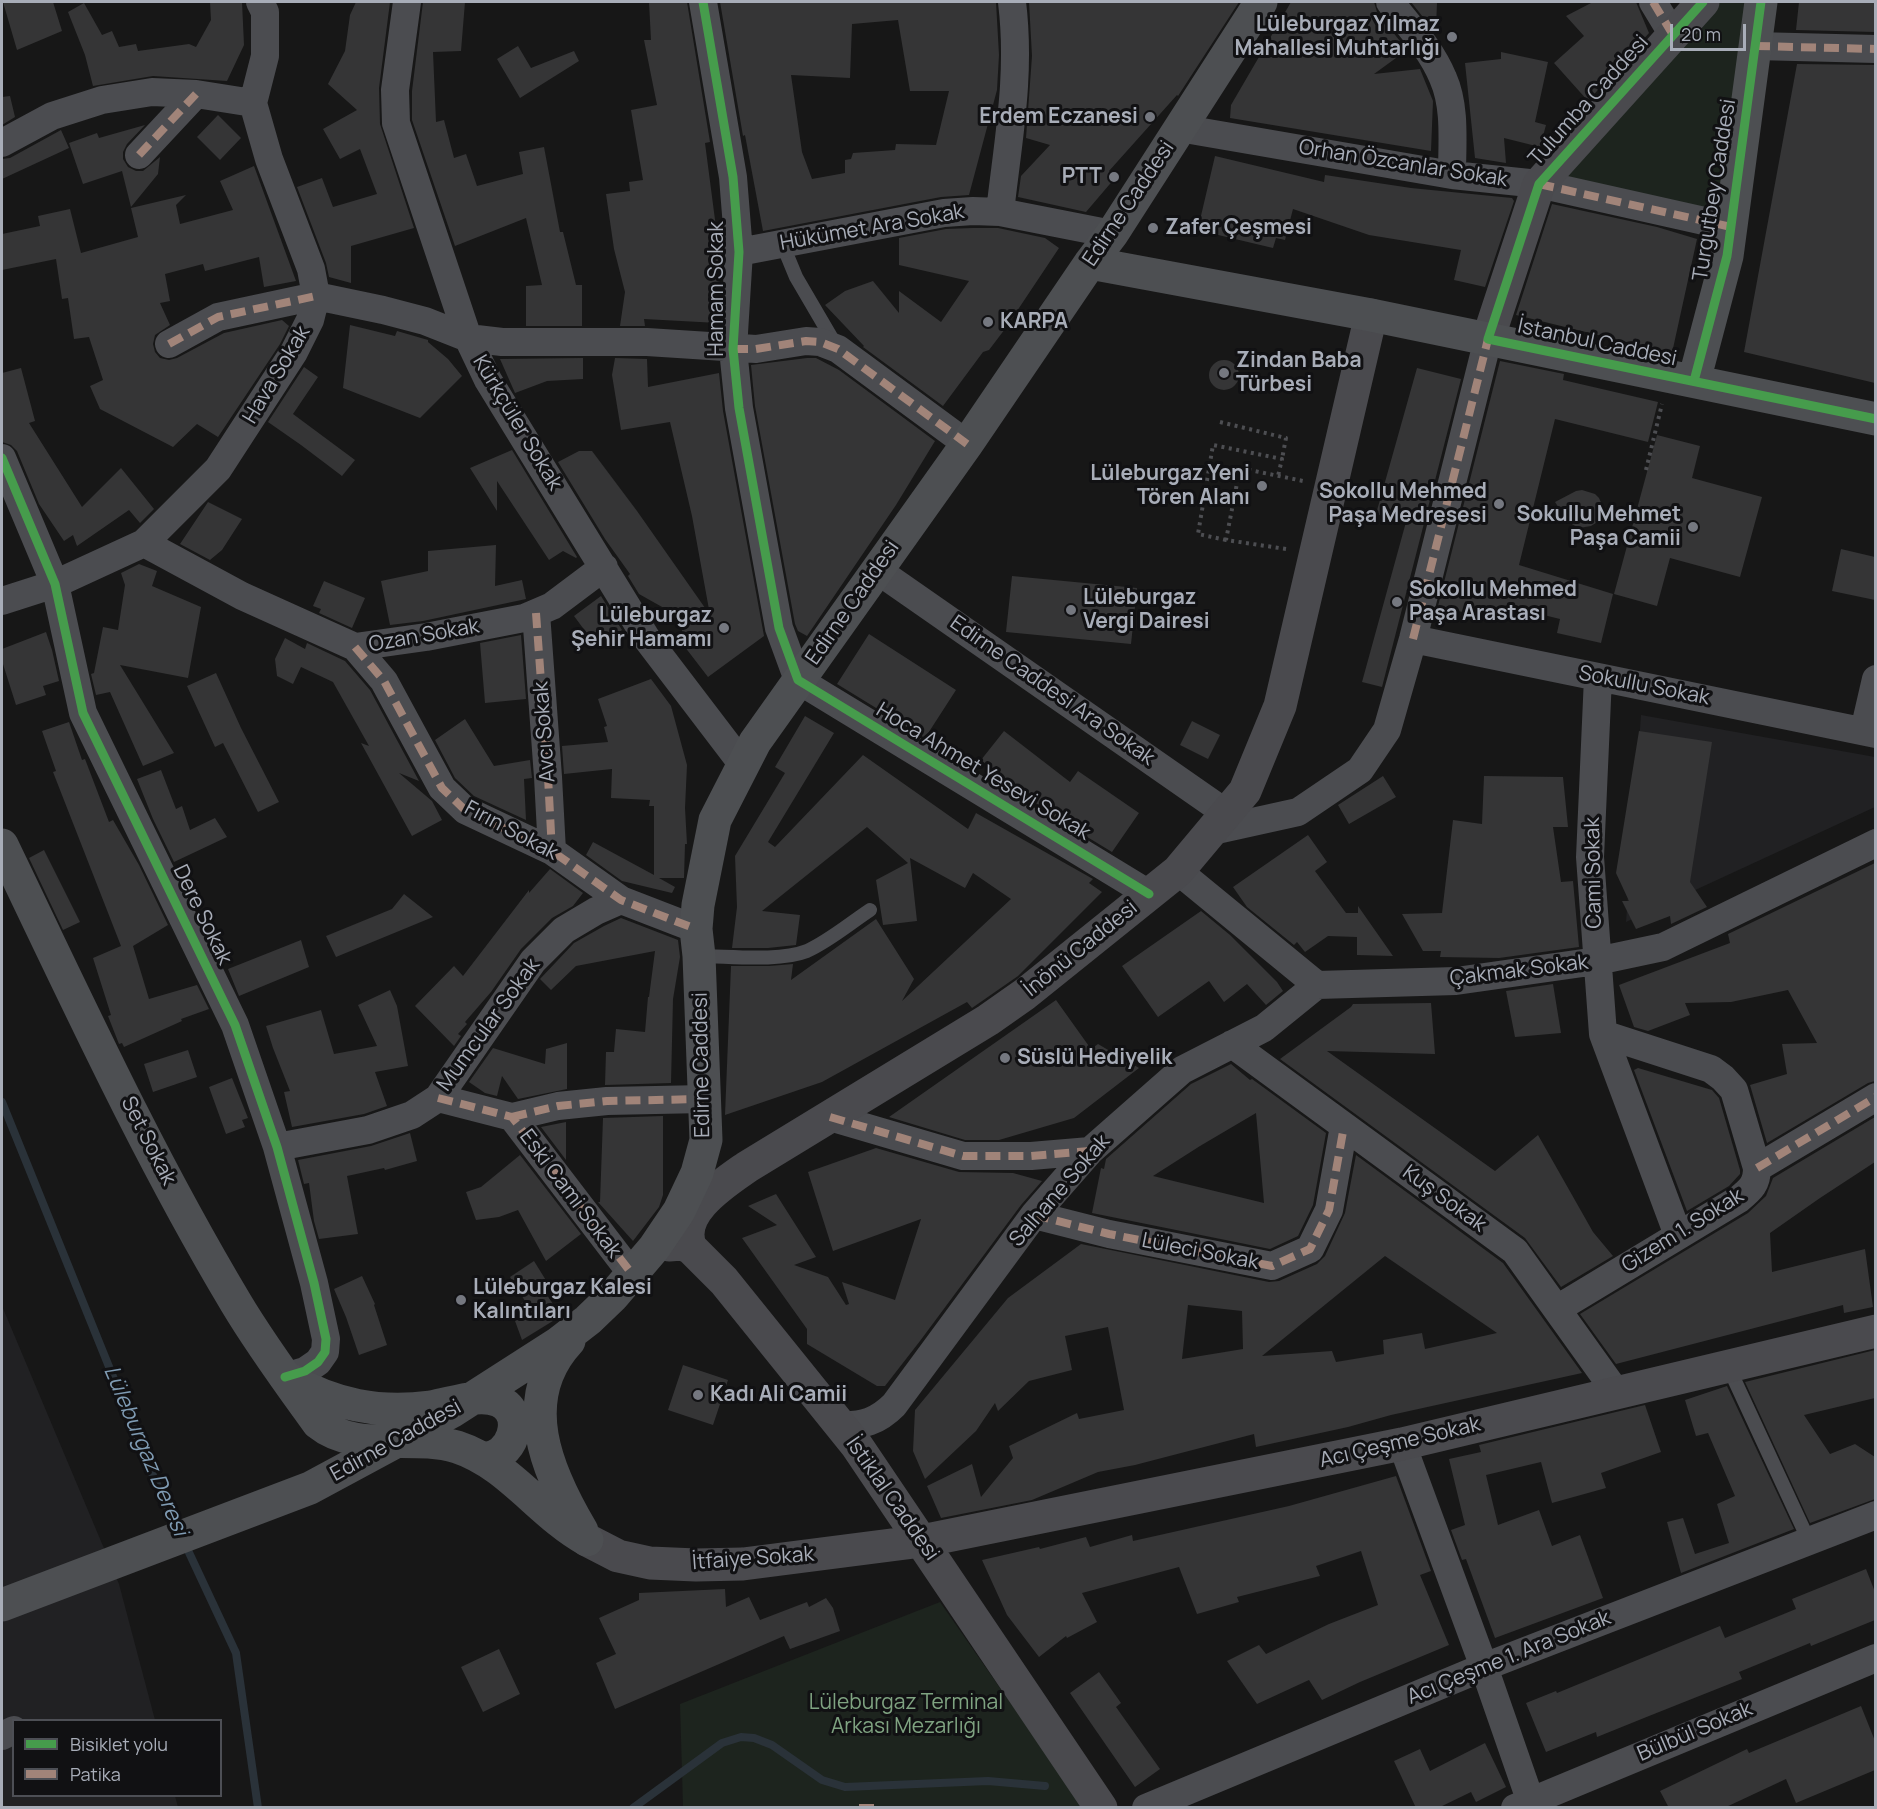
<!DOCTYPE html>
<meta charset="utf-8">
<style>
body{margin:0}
#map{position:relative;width:1877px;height:1809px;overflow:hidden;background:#171717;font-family:Manrope,sans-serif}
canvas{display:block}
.frame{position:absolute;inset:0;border:3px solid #a8adb8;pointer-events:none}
.legend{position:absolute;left:12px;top:1719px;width:210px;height:78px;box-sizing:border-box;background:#111113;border:2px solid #4d4f55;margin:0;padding:8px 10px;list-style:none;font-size:18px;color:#a8adb8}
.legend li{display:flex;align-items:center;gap:12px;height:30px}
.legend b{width:30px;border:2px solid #4d4f55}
.scale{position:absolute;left:1670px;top:24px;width:76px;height:27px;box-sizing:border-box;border:3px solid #a8adb8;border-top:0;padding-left:8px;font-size:18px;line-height:21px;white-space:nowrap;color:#a8adb8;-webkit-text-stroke:4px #111113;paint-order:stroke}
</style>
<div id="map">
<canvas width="1877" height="1809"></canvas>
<div class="frame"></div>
<ul class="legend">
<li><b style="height:8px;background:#469c4c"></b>Bisiklet yolu</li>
<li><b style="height:8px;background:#a18479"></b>Patika</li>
</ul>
<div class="scale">20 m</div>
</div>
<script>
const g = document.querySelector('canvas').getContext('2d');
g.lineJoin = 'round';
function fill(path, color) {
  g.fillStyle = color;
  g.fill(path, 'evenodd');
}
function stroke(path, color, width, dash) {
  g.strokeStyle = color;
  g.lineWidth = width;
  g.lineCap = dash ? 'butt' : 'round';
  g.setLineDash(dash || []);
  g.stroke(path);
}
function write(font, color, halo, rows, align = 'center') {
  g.font = font + ' Manrope,sans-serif';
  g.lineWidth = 6;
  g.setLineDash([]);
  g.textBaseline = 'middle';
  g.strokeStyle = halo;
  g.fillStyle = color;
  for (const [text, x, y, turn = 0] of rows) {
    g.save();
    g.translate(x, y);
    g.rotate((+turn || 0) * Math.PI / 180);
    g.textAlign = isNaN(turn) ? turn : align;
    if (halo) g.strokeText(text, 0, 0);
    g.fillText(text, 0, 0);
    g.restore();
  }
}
fill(new Path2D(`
 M1641 715 1875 757V807L1626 922Z
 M2 1306 119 1584 155 1720H14V1796H175L178 1807H2Z`), '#212123');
fill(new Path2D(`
 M1703 2H1761L1731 227 1539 184Z
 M940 1602 1083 1807H683L680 1704Z`), '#1d241e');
stroke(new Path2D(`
 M2 1102 154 1478 178 1530
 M185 1544 236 1653 258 1808
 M633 1808 722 1743 741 1737 754 1738 772 1745 822 1780 845 1787 988 1781 1045 1786`), '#2a3239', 8);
fill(new Path2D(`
 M3 2H53L62 31 17 50Z
 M210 2H242L244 45 227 81 153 76 93 86 85 55 68 12 84 3 102 35 112 31 119 47 136 44 138 51 189 44 196 47 211 20Z
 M356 2H390L379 88 380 124 414 228 351 246V283L329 277 326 263 297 187 322 178 333 207 377 194 360 149 340 159 323 129 357 110 328 84 345 51 350 15Z
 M423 2H465L461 51 433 52 436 122 444 120 454 158 466 154 477 186 523 174 519 152 544 147 560 232H563L576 285H582V326H526V286L542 285 526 218 455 246 412 120V91Z
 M649 2H687L710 142 705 143 717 235 720 292 718 323 644 319 645 326H620L625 292 614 249 606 194 630 191 629 182 643 180 631 110 657 105 644 40H651Z
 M720 2H996L999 55 997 90 969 195 941 197 763 231 745 135 743 136ZM898 20 910 91H949L936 145 896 144 895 150 853 153 851 159 845 160V173L812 179 802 152 791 75 850 78 852 24Z
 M1029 2H1239L1178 96 1177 95 1109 171 1115 178 1086 212 1018 197 1021 176 1050 145 1026 138 1032 56Z
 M1291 2H1374L1377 12 1407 50 1374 74 1420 69 1433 101 1431 151 1230 118 1231 105Z
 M1411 2H1437L1436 29 1434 31Z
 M1593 2H1636L1649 33 1588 101 1554 63 1584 36 1566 16Z
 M1799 2H1875V32L1796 30Z
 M518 46 531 68 574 51 579 61 520 98 497 59Z
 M1501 52 1548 62 1535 122 1546 125 1540 147 1504 138 1506 163 1475 158 1465 63 1501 59Z
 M1797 64 1875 65V383L1744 352Z
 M10 96 15 117 2 125V97Z
 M218 115 241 138 220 160 197 137Z
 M145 125 127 144 123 152V159L128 167 136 171H143L160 157 158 174 131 207 122 171 83 184 69 143 97 133 99 138Z
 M61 130 69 148 2 179V159L10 158Z
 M1215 156 1324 182 1325 175 1411 188 1512 198 1514 201 1485 287 1454 280 1461 250 1369 235 1293 209 1285 240 1276 238 1273 248 1214 234 1216 224 1200 220Z
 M254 166 296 281 264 287 259 257 205 271 203 264 165 274 170 301 160 303 170 325 155 335 153 344 155 352 160 358 169 360 177 358 224 333 282 320 289 326 280 344 218 437 197 424 173 447 100 409 90 386 103 380 89 337 74 339 68 298 62 299 56 259 2 270V234L40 226 38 216 70 209 81 253 138 237 131 208 186 195 176 205 180 224 233 210 220 181Z
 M1552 204 1657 227 1697 239 1672 353 1516 315Z
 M973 228H998L1045 238 1059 248 1005 329 989 350 983 352 943 406 863 347 864 346 825 305 845 291 873 281 899 313V291L941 322 969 281 899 265V238L946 229Z
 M350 325 395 336 397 331 428 340V342L448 359 462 376 420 418 343 388Z
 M583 358V379L547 381 515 393 500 359Z
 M615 358 647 359 648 387 719 373 723 411 764 636 708 677 678 638 687 621 639 594 628 576 630 574 605 539 558 462 579 451H592L637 511 710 615 692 516 670 422 621 430 612 375Z
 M807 358H816L839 370 935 441 896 505 807 636 798 631 795 624 755 406 751 365Z
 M1209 375a15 15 0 1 1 30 0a15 15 0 1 1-30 0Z
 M1500 361 1564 374 1563 380 1658 402 1648 442 1555 419 1519 565 1613 594 1601 643 1557 633 1560 619 1507 606 1503 622 1438 606Z
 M304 367 318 377 293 414 355 460 342 476 301 445 268 422Z
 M21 368 35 421 29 423 82 507 121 468 154 509 140 523 129 510 77 546 73 535 64 541 39 504 17 451 11 445 2 442V373Z
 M1417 368 1461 379 1382 687 1362 682 1406 522 1376 514Z
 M1657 435 1700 446 1692 478 1762 497 1740 577 1670 558 1657 606 1614 594Z
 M512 450 577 557 576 558 563 551 549 560 497 481V511L470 468Z
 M1582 490 1595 494 1599 498 1607 516 1591 526 1579 528 1568 522 1555 502 1576 491Z
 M208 502 242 519 222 550 210 560 180 544Z
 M496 545 495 586 522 580 526 599 423 621 390 625 381 581 428 571V551Z
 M1841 549 1875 557V600L1832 591Z
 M139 564 157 571 152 586 201 607 188 678 120 665 174 753 143 766 110 692 96 695 91 674 94 673 103 627 118 630 125 585 121 573Z
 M1012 576 1137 588 1131 644 1006 632Z
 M324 581 365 598 352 628 319 613 321 609 313 606Z
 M601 596 622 630 597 647 574 616Z
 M46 632 52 650 59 681 43 686 46 695 16 705 2 661V649Z
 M869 634 956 690 925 738 837 684Z
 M521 635 526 699 485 703 480 643Z
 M285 638 305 649 307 643 345 661 370 690 419 781 399 773 432 801 442 820 412 836 361 743 369 746 333 682 301 667 293 684 277 676 275 659Z
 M216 673 241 728 279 802 258 812 223 743 215 747 187 686Z
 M651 679 671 706 687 765 685 808 687 844H685L684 878H659L675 887 672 893 622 881 586 855 593 842 654 875V806H649L650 800 611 798 612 769 564 774 562 746 608 742 604 727 607 726 598 699Z
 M805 716 834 733 768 842 775 847 863 755 968 829 976 813 1093 879 1089 883 1102 892 1018 976 972 1008 967 1002 822 1082 725 1115 731 966H769L793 964 791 980 876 919 914 979 902 1001 1011 899 973 873 965 888 910 858 917 921 883 925 876 880 908 863 867 827 762 911 800 915 796 945 768 948H732L737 907 735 856 785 773 775 767Z
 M465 719 494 766 530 760 532 778 524 779 526 820 474 796 455 778 435 740Z
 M1192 721 1220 735 1208 759 1180 745Z
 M69 722 82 760 85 759 109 822 113 820 139 865 168 925 133 946 149 999 197 985 209 1009 181 1019 182 1021 124 1047 122 1043 119 1044 108 1016 111 1015 93 958 121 946 53 772 56 771 42 731Z
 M1004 731 1070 782 1078 771 1139 813 1112 852 1051 815 981 760Z
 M1639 731 1712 742 1690 882 1707 907 1671 924 1670 916 1636 929 1622 901H1629L1616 873Z
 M161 770 176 809 182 806 190 830 215 818 227 837 174 862 153 819 137 779Z
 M1383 776 1396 797 1349 824 1338 805Z
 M1484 776 1563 777 1568 827H1553L1561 882 1573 881 1579 947 1499 958 1440 957 1441 951H1423L1402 914 1442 913 1453 820 1482 824Z
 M1308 835 1327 862 1315 871 1346 913H1358V906L1393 956 1357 955V937L1328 936 1305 952 1297 942 1294 945 1247 907 1233 887Z
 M44 850 80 922 63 930 29 858Z
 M1875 863V1081L1868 1083 1767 1143 1750 1085 1787 1074 1782 1044 1817 1043 1788 990 1731 1002 1685 1003 1690 1015 1648 1031 1634 1027 1619 985 1730 943 1728 934Z
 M550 869 583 893 573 906 552 918 521 949 491 992 465 1022 467 1024 458 1034 461 1036 454 1046 415 1006 454 966 463 976 529 890V893Z
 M404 894 433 917 336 957 326 936 392 909Z
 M1201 911 1230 935 1277 982 1283 991 1266 1005 1247 984 1224 1002 1209 981 1158 1017 1122 966Z
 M621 918 678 940 680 957 673 999 671 1083 605 1085 606 1052H614L616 1029 645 1032 648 997H649L655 951 576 966 551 990 540 979 574 943 604 926Z
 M301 940 309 967 239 996 228 969Z
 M1553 984 1561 1033 1515 1037 1506 991Z
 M390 990 397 1006 408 1066 375 1072 387 1106 364 1114 292 1127 284 1092 290 1091 273 1048 266 1026 321 1010 334 1054 377 1046 358 1005Z
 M1056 1000 1091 1049 1098 1044 1139 1068 1074 1118 999 1140H965L889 1117Z
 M1431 1003 1435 1054 1327 1051 1495 1171 1538 1135 1593 1232 1613 1256 1561 1287 1525 1238 1280 1059 1351 1007 1353 1004Z
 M567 1043V1089L518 1099 502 1076 497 1096 485 1093 469 1082 493 1048 545 1064 546 1049Z
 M188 1050 197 1077 153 1092 144 1064Z
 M1231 1064 1250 1080 1252 1079 1326 1133 1313 1205 1298 1236 1270 1249 1092 1213 1101 1168 1104 1169 1106 1159 1191 1084ZM1256 1113 1264 1203 1153 1176 1200 1146Z
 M1638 1068 1712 1090 1719 1098 1740 1170V1174L1729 1186 1687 1211 1634 1070Z
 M232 1078 248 1118 242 1120 245 1127 226 1134 209 1087Z
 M663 1116V1195L659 1207 633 1241 598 1202H600L603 1118Z
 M1875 1117V1162L1820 1198 1770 1233 1772 1272 1865 1249 1873 1307 1844 1313 1843 1305 1616 1364 1580 1314 1748 1213 1766 1196 1773 1178Z
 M566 1122V1160L541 1127Z
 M410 1133 417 1161 385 1170 384 1168 347 1176 358 1234 319 1239 314 1221 309 1183 304 1184 298 1160 371 1146Z
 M876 1148 959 1172 1013 1173 1042 1181 1021 1205 920 1341 885 1386H877L807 1344V1329L742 1238 777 1225 748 1206 776 1194 816 1257 794 1265 828 1277 846 1305 849 1304 842 1282 895 1300 921 1219 833 1251 808 1172Z
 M520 1155 581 1234 546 1261 518 1210 499 1217 476 1220 466 1192 481 1187Z
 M1356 1155 1503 1263 1582 1373 1391 1415 1348 1427 1256 1447 1254 1434 1135 1465 1098 1472 1032 1500 941 1518 927 1486 972 1464 981 1497 1013 1458 1009 1446 1077 1413 1079 1419 1124 1410 1108 1327 1065 1336 1072 1370 1029 1381 998 1411 995 1403 976 1431 925 1479 913 1451 915 1410 1008 1298 1081 1244 1269 1282 1279 1281 1317 1264 1325 1256 1345 1213ZM1385 1256 1497 1333 1425 1349 1422 1333 1383 1340 1384 1354 1336 1362 1332 1351 1262 1356ZM1188 1305 1242 1311 1243 1349 1182 1359Z
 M534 1261 547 1282 541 1286 561 1316 522 1340 511 1310 525 1301 510 1277Z
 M362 1276 375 1304 374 1305 387 1345 359 1355 346 1317 334 1289Z
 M1875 1350V1398L1804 1415 1830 1454 1855 1444 1875 1457V1499L1810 1523 1745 1382Z
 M683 1365 728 1380 713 1425 668 1410Z
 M1727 1386 1794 1529 1681 1573 1667 1522 1683 1518 1695 1554 1729 1543 1717 1504 1735 1496 1708 1433 1696 1436 1685 1400Z
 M1645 1405 1661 1452 1601 1473 1606 1488 1552 1503 1541 1462 1486 1475 1498 1525 1539 1510 1552 1546 1580 1535 1603 1598 1495 1638 1466 1559 1462 1560 1451 1530 1465 1525 1449 1459 1481 1452 1479 1445Z
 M1396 1476 1431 1571 1420 1575 1449 1645 1360 1682 1322 1700 1309 1680 1257 1704 1227 1661 1259 1645 1266 1654 1329 1624 1378 1605 1361 1551 1316 1566 1320 1576 1237 1597 1239 1602 1197 1614 1179 1567 1082 1593 1097 1622 1067 1638 1066 1636 1039 1657 1007 1615 982 1560 1039 1547 1040 1549 1086 1537 1090 1547 1132 1535 1133 1541 1289 1506Z
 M1866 1569 1875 1592V1620L1811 1646 1810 1643 1739 1672 1742 1679 1649 1716 1597 1737 1596 1732 1546 1752 1526 1703 1556 1691 1557 1693 1720 1626 1725 1638 1796 1609 1792 1599Z
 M725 1589 726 1607 749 1597 760 1620 807 1602 809 1607 826 1598 833 1608 840 1631 790 1649 784 1636 615 1709 596 1663 616 1654 599 1618 639 1600V1593Z
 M499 1649 520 1694 483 1712 461 1667Z
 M1099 1672 1121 1703 1116 1707 1160 1769 1135 1787 1070 1693Z
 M1861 1706 1875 1741V1770L1796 1803 1786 1779 1724 1808H1669L1660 1791 1747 1749 1749 1753Z
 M1485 1743 1506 1787 1476 1802 1471 1792 1438 1808H1416L1394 1761 1420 1749 1430 1771Z`), '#353536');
stroke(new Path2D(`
 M1220 422 1286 438 1282 459
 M1646 470 1662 404
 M1226 540 1198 534 1213 445 1282 459 1278 476
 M1286 549 1226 540 1240 468 1303 481`), '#4d4e52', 4, [3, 4.5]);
stroke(new Path2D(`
 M782 243 796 277 834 342
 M699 956C729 956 779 962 807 951 829 941 849 924 870 910
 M1728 1366 1809 1541`), '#4b4c50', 14);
stroke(new Path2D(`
 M407 2 395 90 396 123 468 338 488 380 647 639 743 765
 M703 2 733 177 739 252 733 349 739 408 779 628 798 680 1149 894
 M1390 2C1409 26 1431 49 1443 78 1456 107 1452 144 1452 175
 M1653 2 1673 35
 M1755 46 1876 49
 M1179 128 1452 175 1539 184 1731 227
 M2 143 52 116 102 100 152 92 196 94 253 103
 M139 155 196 94
 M1000 212C1008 140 1021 75 1012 2
 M739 252 944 213 973 211 1000 212 1112 234
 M169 344 218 317 316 296 383 310 425 321 468 338 502 342H647L756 349 806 341 820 342 838 349 967 444
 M2 458 55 584 83 713 235 1025 277 1147 314 1283 326 1339 325 1352 318 1362 305 1371 285 1377
 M144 543 242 596 355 647 426 637 524 618 552 606 604 567
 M877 570 1226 813
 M2 601 55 584 144 543 218 469 294 352 310 320 316 296 311 269 269 159 253 103 265 56V12L260 2
 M536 613 548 777 552 851
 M1413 639 1876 734
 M355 647 384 681 442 788 465 810 552 851 621 900 696 929
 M1598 677 1590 857 1603 1034 1678 1235
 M1864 731 1876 679
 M1212 831 1298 812 1360 770 1387 730 1413 639 1488 339
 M1178 871 1317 985 1456 981 1597 961 1663 947 1876 843
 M1232 1044 1515 1251 1616 1392
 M438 1098 512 1117 632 1274
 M512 1117 558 1106 607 1101 704 1099
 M830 1117 963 1156H1031L1090 1151
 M277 1147 368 1130 412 1115 438 1098 533 961 564 930 596 911 621 900
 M1757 1168 1876 1097
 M1034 1215 1109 1234 1272 1266 1310 1249 1329 1210 1344 1126
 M1557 1309 1739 1199C1751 1189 1757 1184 1757 1168L1734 1090 1723 1078 1711 1069 1603 1034
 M840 1425C863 1426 878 1421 894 1405L1034 1215 1090 1151 1182 1070 1264 1028 1317 985
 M1402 1444 1484 1667 1533 1808
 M2 1736 14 1730
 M1146 1808 1484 1667 1876 1515
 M1515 1808 1876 1658`), '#4b4c50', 28);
stroke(new Path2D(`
 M1488 339 1539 184 1703 2
 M669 1245 682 1244 691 1248 724 1281 857 1446 1101 1808
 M691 1248C675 1214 724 1183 747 1167L988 1020 1025 994 1178 871 1245 791 1280 706 1371 315
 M587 1540 618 1556 650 1563 696 1565 743 1564 922 1541 1402 1444 1876 1331`), '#4a4a4e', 33);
stroke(new Path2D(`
 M1090 263 1371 315 1876 419
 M1694 381 1727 256 1761 2
 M2 845C76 999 148 1156 236 1303 261 1345 290 1384 318 1423 356 1454 412 1433 457 1447 509 1464 540 1514 587 1540
 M569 1341C515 1399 547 1472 582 1531
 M289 1379C334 1405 379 1414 430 1407 451 1404 479 1392 499 1401 528 1414 512 1461 482 1458
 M2 1605 310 1488 451 1412 557 1344 588 1320 613 1296 654 1248 679 1211 697 1173 706 1140 699 956 696 929 698 905 715 820 755 742 967 444 1090 263 1112 234 1261 2`), '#4d4f52', 33);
stroke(new Path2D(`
 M1653 2 1673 35
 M1755 46 1876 49
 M139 155 196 94
 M1539 184 1731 227
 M169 344 218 317 316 296
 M733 349H756L806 341 820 342 838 349 967 444
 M536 613 548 777 552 851
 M1413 639 1488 339
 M355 647 384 681 442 788 465 810 552 851 621 900 696 929
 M438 1098 512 1117 632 1274
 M512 1117 558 1106 607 1101 704 1099
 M830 1117 963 1156H1031L1090 1151
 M1757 1168 1876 1097
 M1034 1215 1109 1234 1272 1266 1310 1249 1329 1210 1344 1126
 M859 1808H882`), '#a18479', 8, [15, 8]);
stroke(new Path2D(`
 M703 2 733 177 739 252 733 349 739 408 779 628 798 680 1149 894
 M1703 2 1539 184 1488 339 1876 419
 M1694 381 1727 256 1761 2
 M2 458 55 584 83 713 235 1025 277 1147 314 1283 326 1339 325 1352 318 1362 305 1371 285 1377`), '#469c4c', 9);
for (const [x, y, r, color] of [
 [1452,37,6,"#757880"],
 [1150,117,6,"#757880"],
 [1114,177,6,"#757880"],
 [1153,228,6,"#757880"],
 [988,322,6,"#757880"],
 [1224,373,6,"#757880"],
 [1262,486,6,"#757880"],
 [1499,504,6,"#757880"],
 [1693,527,6,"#757880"],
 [1397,602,6,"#757880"],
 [1071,610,6,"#757880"],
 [724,628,6,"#757880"],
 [1005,1058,6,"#757880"],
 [461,1300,6,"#757880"],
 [698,1395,6,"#757880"]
]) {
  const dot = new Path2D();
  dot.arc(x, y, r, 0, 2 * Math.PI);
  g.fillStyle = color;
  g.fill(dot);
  stroke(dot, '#111113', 2);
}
write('bold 21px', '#a8adb8', '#111113', [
 ["Lüleburgaz Yılmaz",1440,25,"right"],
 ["Mahallesi Muhtarlığı",1440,49,"right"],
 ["Erdem Eczanesi",1138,117,"right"],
 ["PTT",1102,177,"right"],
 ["Zafer Çeşmesi",1165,228],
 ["KARPA",1000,322],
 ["Zindan Baba",1236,361],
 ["Türbesi",1236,385],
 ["Lüleburgaz Yeni",1250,474,"right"],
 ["Tören Alanı",1250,498,"right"],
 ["Sokollu Mehmed",1487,492,"right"],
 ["Paşa Medresesi",1487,516,"right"],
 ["Sokullu Mehmet",1681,515,"right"],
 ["Paşa Camii",1681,539,"right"],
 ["Sokollu Mehmed",1409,590],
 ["Paşa Arastası",1409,614],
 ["Lüleburgaz",1083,598],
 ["Vergi Dairesi",1083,622],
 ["Lüleburgaz",712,616,"right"],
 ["Şehir Hamamı",712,640,"right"],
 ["Süslü Hediyelik",1017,1058],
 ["Lüleburgaz Kalesi",473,1288],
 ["Kalıntıları",473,1312],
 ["Kadı Ali Camii",710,1395]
], 'left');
write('21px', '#a8adb8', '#111113', [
 ["Tulumba Caddesi",1589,101,-48],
 ["Orhan Özcanlar Sokak",1403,164,9],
 ["Turgutbey Caddesi",1715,190,-81],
 ["Edirne Caddesi",1129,204,-56],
 ["Hükümet Ara Sokak",872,228,-10],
 ["Hamam Sokak",717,289,-90],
 ["İstanbul Caddesi",1597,343,12],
 ["Hava Sokak",277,375,-59],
 ["Kürkçüler Sokak",517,423,59],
 ["Edirne Caddesi",853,603,-55],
 ["Ozan Sokak",424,636,-10],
 ["Sokullu Sokak",1644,686,11],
 ["Edirne Caddesi Ara Sokak",1052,691,35],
 ["Avcı Sokak",545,732,-94],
 ["Hoca Ahmet Yesevi Sokak",983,772,31],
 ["Fırın Sokak",511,831,28],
 ["Cami Sokak",1594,873,-91],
 ["Dere Sokak",202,915,64],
 ["İnönü Caddesi",1081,949,-39],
 ["Çakmak Sokak",1519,971,-7],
 ["Mumcular Sokak",489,1025,-54],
 ["Edirne Caddesi",702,1065,-91],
 ["Set Sokak",148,1141,63],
 ["Salhane Sokak",1060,1191,-49],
 ["Eski Cami Sokak",570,1194,53],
 ["Kuş Sokak",1444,1199,36],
 ["Gizem 1. Sokak",1683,1231,-32],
 ["Lüleci Sokak",1200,1252,11],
 ["Edirne Caddesi",396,1441,-29],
 ["Acı Çeşme Sokak",1400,1443,-13],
 ["İstiklal Caddesi",892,1499,55],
 ["İtfaiye Sokak",753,1559,-4],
 ["Acı Çeşme 1. Ara Sokak",1509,1658,-22],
 ["Bülbül Sokak",1695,1732,-23]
]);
write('21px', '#7fa381', '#111113', [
 ["Lüleburgaz Terminal",906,1703],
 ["Arkası Mezarlığı",906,1727]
]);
write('italic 22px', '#7f9bb3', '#111113', [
 ["Lüleburgaz Deresi",145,1451,67]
]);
</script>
